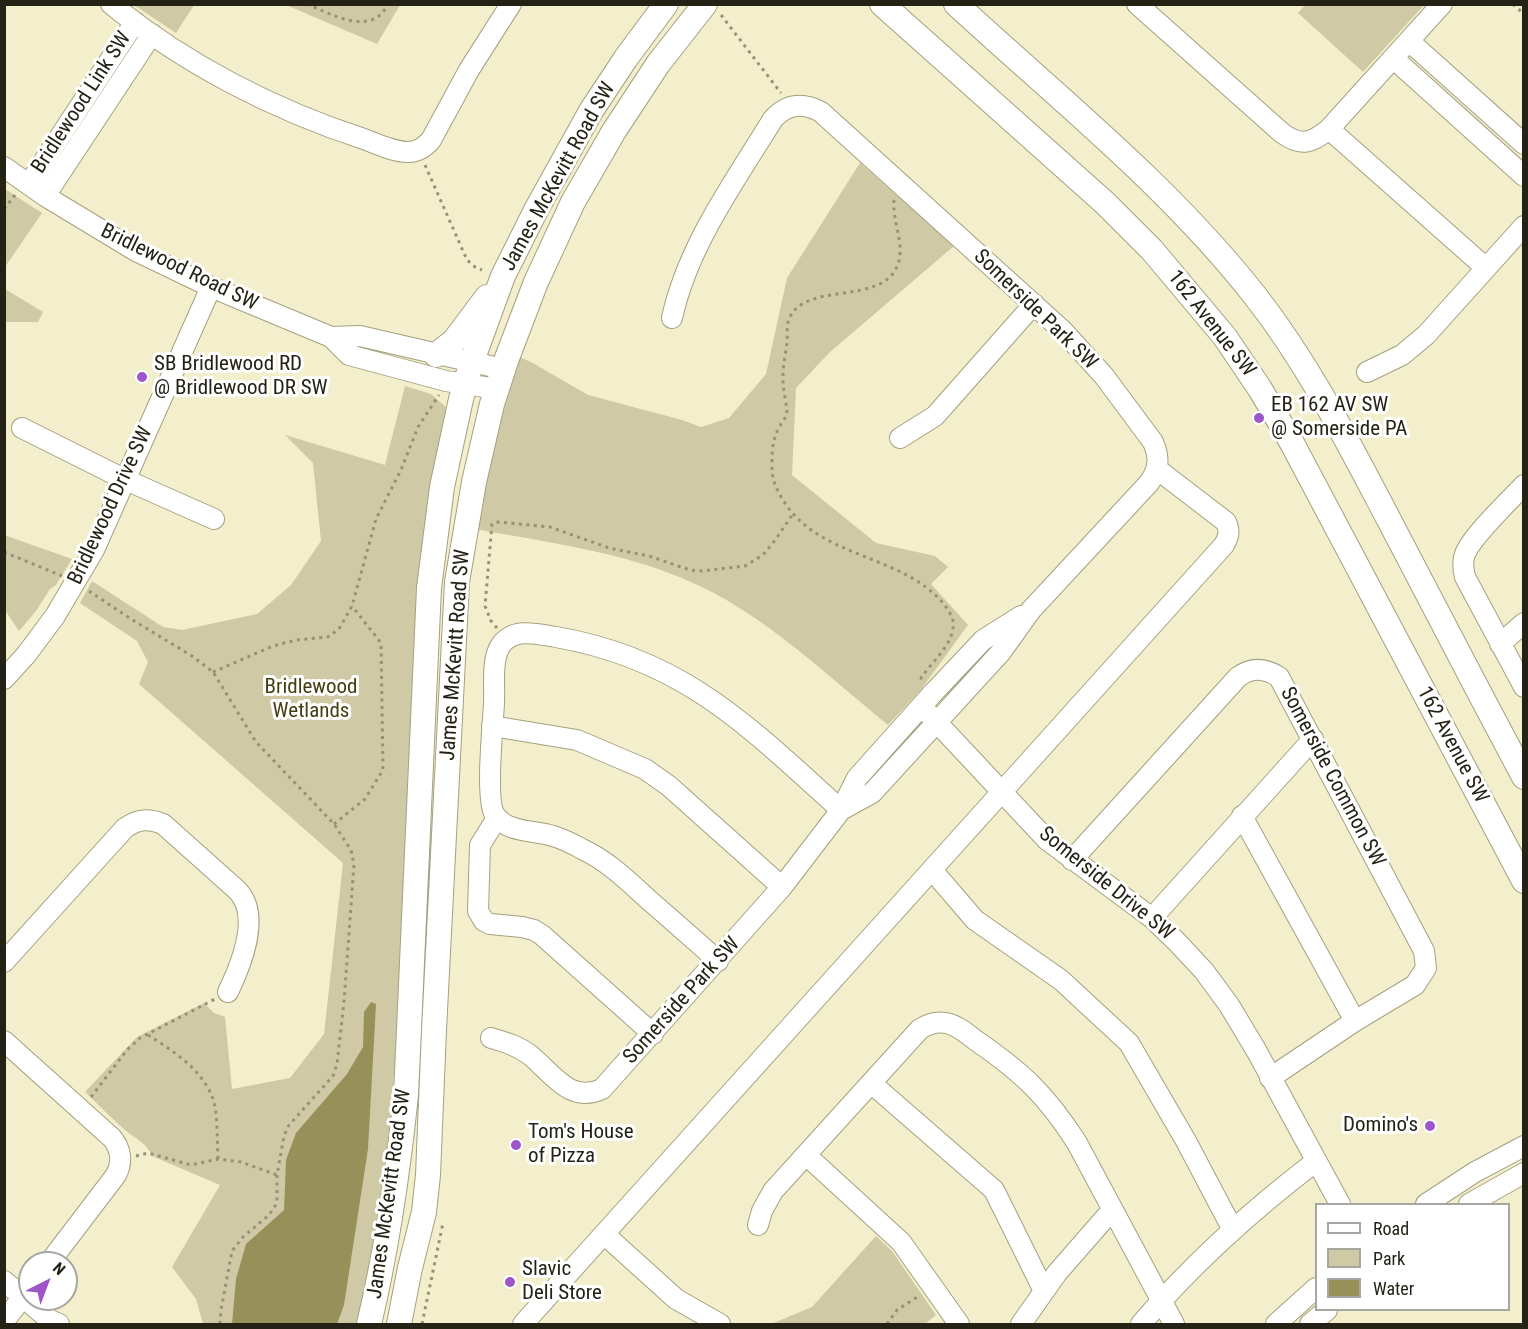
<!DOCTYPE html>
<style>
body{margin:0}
#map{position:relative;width:1528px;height:1329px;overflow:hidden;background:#f3eecb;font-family:"Roboto Condensed",sans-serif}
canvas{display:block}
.frame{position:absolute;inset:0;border:6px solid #242215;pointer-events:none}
.legend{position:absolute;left:1315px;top:1203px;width:195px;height:108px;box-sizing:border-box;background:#fff;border:2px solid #a7a7a1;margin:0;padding:8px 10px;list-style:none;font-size:18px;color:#242215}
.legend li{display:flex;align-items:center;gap:12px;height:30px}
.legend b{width:30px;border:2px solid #a7a7a1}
.north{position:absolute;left:18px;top:1251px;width:60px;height:60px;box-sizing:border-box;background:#fff;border:2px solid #a7a7a1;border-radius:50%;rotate:42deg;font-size:16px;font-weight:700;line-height:24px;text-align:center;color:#242215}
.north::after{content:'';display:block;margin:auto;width:21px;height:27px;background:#9d55c9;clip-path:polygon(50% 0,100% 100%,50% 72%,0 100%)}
</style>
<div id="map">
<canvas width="1528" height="1329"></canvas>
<div class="frame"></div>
<ul class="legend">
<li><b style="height:8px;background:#fff"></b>Road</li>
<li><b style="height:16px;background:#cfcaa5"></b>Park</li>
<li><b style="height:16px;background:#989059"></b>Water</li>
</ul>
<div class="north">N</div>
</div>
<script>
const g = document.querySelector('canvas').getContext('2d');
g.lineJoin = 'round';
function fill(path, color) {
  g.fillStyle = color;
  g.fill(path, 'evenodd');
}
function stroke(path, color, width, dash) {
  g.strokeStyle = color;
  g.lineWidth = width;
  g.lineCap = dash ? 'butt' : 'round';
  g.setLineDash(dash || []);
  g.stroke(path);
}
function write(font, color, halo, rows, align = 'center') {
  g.font = font + ' "Roboto Condensed",sans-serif';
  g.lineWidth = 6;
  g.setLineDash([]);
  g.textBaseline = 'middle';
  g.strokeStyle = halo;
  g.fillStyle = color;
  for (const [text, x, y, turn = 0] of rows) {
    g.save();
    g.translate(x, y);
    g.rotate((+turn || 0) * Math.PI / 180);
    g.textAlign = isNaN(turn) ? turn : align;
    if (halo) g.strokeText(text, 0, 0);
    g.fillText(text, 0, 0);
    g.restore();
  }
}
fill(new Path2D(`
 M1306 4H1424V5L1363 72 1298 13Z
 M134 5H194L176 33Z
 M286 5H400L377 44Z
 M860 163 954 246 830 352 796 388 792 475 876 543 935 556 948 567 931 584 968 625 920 691 888 725C825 674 760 610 684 579 618 551 545 542 475 529L485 474 517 356 531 362 588 395 682 420 701 427 729 418 766 374 787 278Z
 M5 189 42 213 5 267Z
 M5 289 43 312 38 322H5Z
 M405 386 431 394 446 407 417 616 398 1026 390 1123 378 1222 358 1324H203L196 1299 172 1267 220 1185 152 1156C146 1142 136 1139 125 1130 111 1118 99 1105 85 1092L137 1037 204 1003 214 1013 225 1017 232 1089 290 1078 324 1034 343 863 139 684 148 662 137 641 80 603 92 581 163 627 182 630 257 614 291 585 321 541 313 463 285 435 385 465Z
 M4 535 72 559 56 585 50 589 36 611 19 631 5 610Z
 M876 1236 892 1251 936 1315 925 1324H771L812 1307Z`), '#cfcaa5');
fill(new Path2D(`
 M371 1002 376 1004 368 1149 344 1305 337 1324H232L236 1279 246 1244 284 1210 286 1160 296 1133 347 1074 363 1047 364 1012Z`), '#989059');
const minor = new Path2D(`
 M111 4C185 64 274 110 364 139 377 144 394 152 408 152 417 152 425 147 431 140L469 70 511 4
 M1137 4 1282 133C1301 147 1312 143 1329 129L1442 4
 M1409 41 1524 144
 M1393 58 1524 176
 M1329 129 1486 268
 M4 167 45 196 136 251 211 287 331 337 360 336 503 369
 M29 184 135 22
 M45 196 152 34
 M672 318C688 245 734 183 773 119 787 104 802 102 821 112L1063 331 1104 376 1153 442C1160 458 1159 469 1149 483L1031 610 1001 652 872 793 841 810
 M331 337 349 355 446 381 497 389
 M1367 372 1402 355 1426 335 1524 226
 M22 428 126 480 214 519
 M900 438 935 416 1034 304
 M1524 485C1509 501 1472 536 1465 554 1462 562 1463 569 1465 577L1524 687
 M1500 644 1524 623
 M4 679 26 655 55 616 94 550 211 287
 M929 714 1047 840 1152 918 1175 940 1204 971 1229 1005 1256 1050 1340 1204
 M492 726 577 740 645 769 669 786 782 887
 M1242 816 1355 1021
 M497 818 480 845 478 911 484 921 490 924 522 927 534 930 542 935 653 1034
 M1072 860 1238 677C1252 667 1265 668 1279 677L1424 951 1426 968 1415 985 1355 1021 1270 1078
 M932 870 975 920 1061 980 1129 1043 1186 1141 1233 1230
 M1152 918 1313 739
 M718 961C696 941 673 921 650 901 629 882 608 861 582 849 573 844 563 839 553 836 534 830 507 833 495 815 485 801 493 724 494 703 495 686 491 659 501 645 514 627 537 634 556 637 684 659 749 727 841 810
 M4 962 125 828C138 819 148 818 163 824L237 890C262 915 241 965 228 992
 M491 1038C505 1042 518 1046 530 1055 552 1073 570 1104 602 1089L782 887 841 810 857 778 933 693 983 640 1021 616
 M4 1041 112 1138C121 1149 123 1162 116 1175L49 1263
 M871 1083 994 1190 1044 1291
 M806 1155 901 1242 959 1324
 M1426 1204 1475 1172 1524 1146
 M1469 1204 1524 1173
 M758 1225 762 1211 773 1191 920 1029C928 1024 936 1021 946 1023 958 1025 968 1035 978 1042 1023 1073 1047 1096 1077 1143L1174 1324
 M604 1234 676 1299 720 1324
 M4 1281 50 1320 59 1324
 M4 1321 30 1288
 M523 1324 1224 545C1229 536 1230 531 1226 522L1157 469
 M1021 1324 1057 1273 1112 1210
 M1141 1324C1193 1263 1251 1211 1315 1162
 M1276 1324 1316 1288
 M1310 1324 1327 1310`);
const major = new Path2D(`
 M882 4 1105 203 1152 250 1225 337 1260 389 1292 443 1524 881
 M956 4C1059 99 1169 186 1256 297 1309 365 1348 442 1388 518 1433 604 1478 691 1524 777
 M436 355 454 341 487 297
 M369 1324C387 1249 398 1172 406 1095L429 588 442 487 461 399 472 361 503 276 536 210 591 111 626 58 666 4
 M399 1324 410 1268 424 1212 428 1175 434 1030 457 582 474 482 492 404 507 358 536 282 573 202 614 131 658 64 705 4`);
stroke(minor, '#a5a07f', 22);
stroke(major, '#a5a07f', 26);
stroke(new Path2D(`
 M307 4C331 14 372 38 388 4
 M1513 4 1524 14
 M721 15 781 93
 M425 165 467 260 475 267 482 270
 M894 200C892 221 905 244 898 264 883 307 805 280 789 319 786 326 788 335 787 342 786 353 783 364 783 374 782 388 787 402 787 415 775 432 772 441 772 462 771 477 775 487 783 500 819 559 900 553 943 603 948 610 955 618 953 628 951 646 931 663 921 678L923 682
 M4 209 15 195
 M4 552 62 576
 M89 591 131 619 192 656 213 672 256 742 334 824 351 850 354 864 344 1002 337 1064 333 1076 289 1125 284 1136 277 1175V1203L269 1215 243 1237 232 1251 221 1310 220 1324
 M497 628 491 621 485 606 492 524 498 522 550 527 609 548 649 556 690 570 702 571 745 566 763 555 776 539 792 515
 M213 672 273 646 296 640 328 637 339 629 352 606 376 519 401 470 418 427 439 395
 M334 824 365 799 383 770 381 643 352 606
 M148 1035C173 1051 202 1069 213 1099 218 1113 217 1143 218 1159
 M91 1097 127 1050 140 1038 215 999
 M136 1156 148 1153 191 1165 218 1159 241 1162 277 1175
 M422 1324 443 1223
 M887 1324 897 1310 919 1296`), '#959278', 3, [3, 4.5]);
stroke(minor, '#fff', 20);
stroke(major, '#fff', 24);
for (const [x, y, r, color] of [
 [142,377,6,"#9d55c9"],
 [1259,418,6,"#9d55c9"],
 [1430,1126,6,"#9d55c9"],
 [516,1145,6,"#9d55c9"],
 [510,1282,6,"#9d55c9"]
]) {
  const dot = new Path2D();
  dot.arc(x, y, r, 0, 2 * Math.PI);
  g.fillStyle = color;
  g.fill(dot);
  stroke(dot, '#fff', 2);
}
write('21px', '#242215', '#fff', [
 ["Bridlewood Link SW",82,103,-57],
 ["James McKevitt Road SW",559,177,-61],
 ["Bridlewood Road SW",179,268,26],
 ["Somerside Park SW",1035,310,44],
 ["162 Avenue SW",1211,324,52],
 ["Bridlewood Drive SW",111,506,-65],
 ["James McKevitt Road SW",456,655,-86],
 ["162 Avenue SW",1452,745,62],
 ["Somerside Common SW",1332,777,62],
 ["Somerside Drive SW",1106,884,39],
 ["Somerside Park SW",682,1001,-48],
 ["James McKevitt Road SW",390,1194,-82]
]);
write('21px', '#242215', '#fff', [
 ["SB Bridlewood RD",154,365],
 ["@ Bridlewood DR SW",154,389],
 ["EB 162 AV SW",1271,406],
 ["@ Somerside PA",1271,430],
 ["Domino's",1418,1126,"right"],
 ["Tom's House",528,1133],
 ["of Pizza",528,1157],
 ["Slavic",522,1270],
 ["Deli Store",522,1294]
], 'left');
write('21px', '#443d10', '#fff', [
 ["Bridlewood",311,688],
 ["Wetlands",311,712]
]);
</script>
